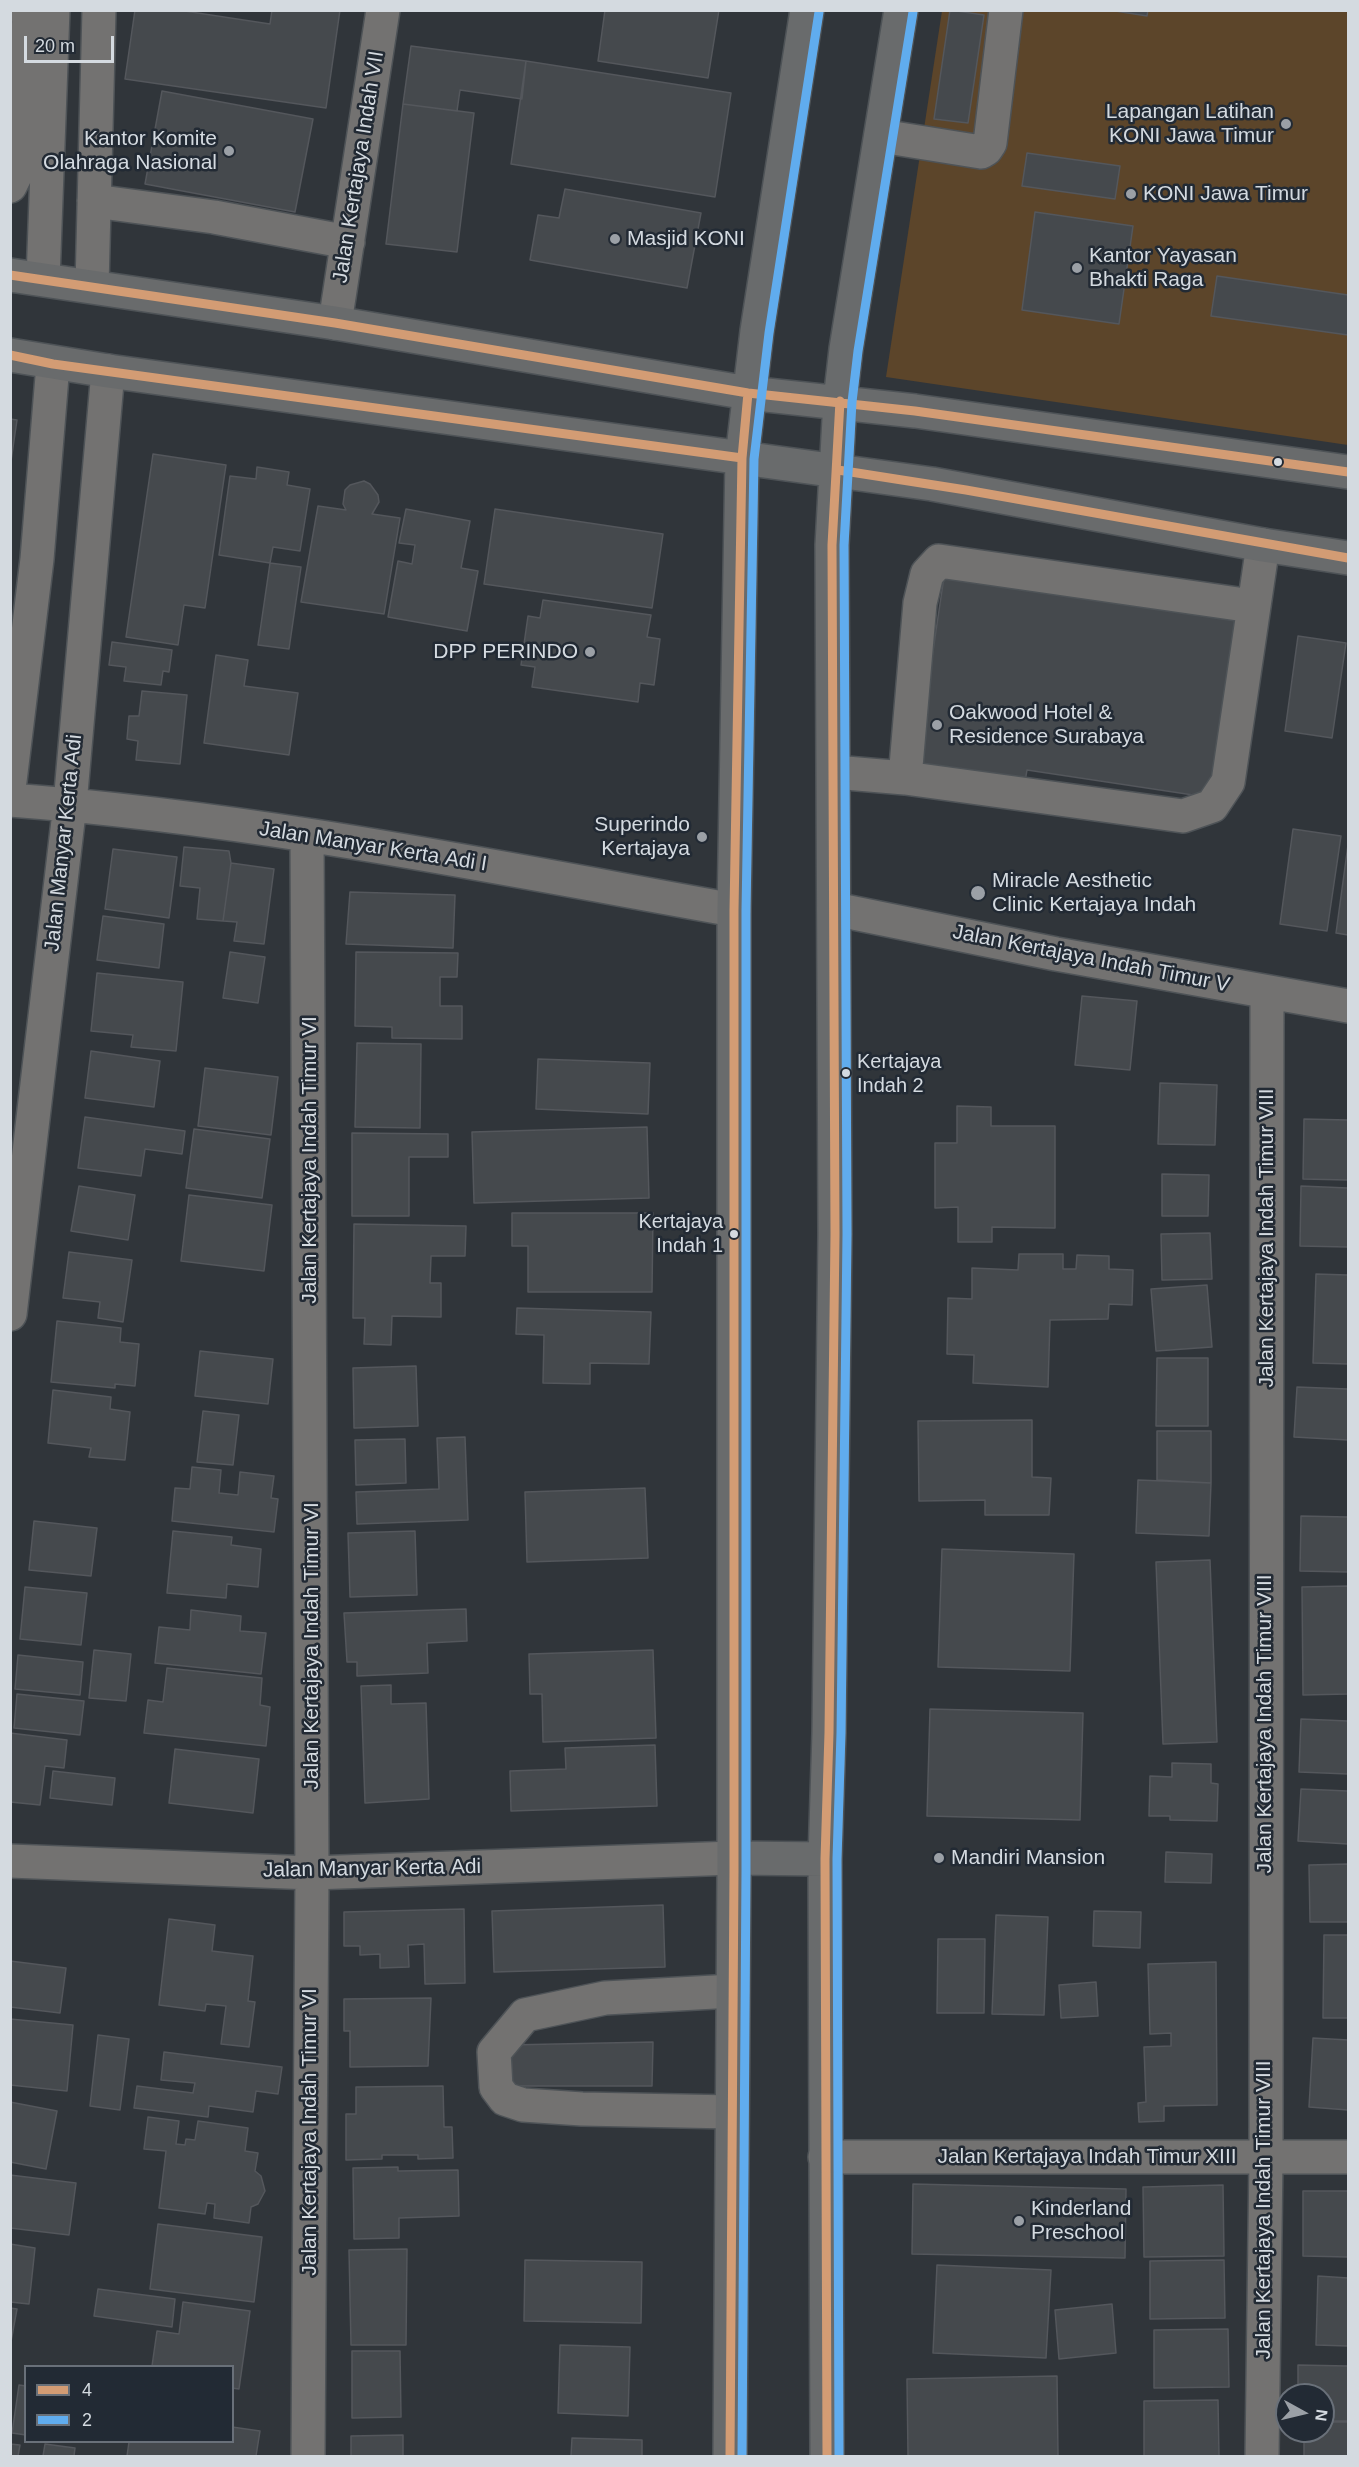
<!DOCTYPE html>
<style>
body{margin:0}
#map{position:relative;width:1359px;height:2467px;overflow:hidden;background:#30353a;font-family:Helvetica,sans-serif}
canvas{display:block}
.frame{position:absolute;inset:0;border:12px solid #d4dae0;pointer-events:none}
.legend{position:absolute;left:24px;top:2365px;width:210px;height:78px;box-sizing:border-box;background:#222a34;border:2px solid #697079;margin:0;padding:8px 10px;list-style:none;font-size:18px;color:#d4dae0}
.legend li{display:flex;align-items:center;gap:12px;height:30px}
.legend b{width:30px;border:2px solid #697079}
.north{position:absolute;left:1275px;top:2383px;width:60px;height:60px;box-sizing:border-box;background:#222a34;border:2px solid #697079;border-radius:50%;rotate:98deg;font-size:16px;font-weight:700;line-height:24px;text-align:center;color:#d4dae0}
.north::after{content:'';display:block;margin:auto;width:21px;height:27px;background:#9ba0a6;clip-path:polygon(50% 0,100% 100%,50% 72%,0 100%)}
.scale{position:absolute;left:24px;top:36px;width:90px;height:27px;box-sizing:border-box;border:3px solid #d4dae0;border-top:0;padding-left:8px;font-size:18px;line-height:21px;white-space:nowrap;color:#d4dae0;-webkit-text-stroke:4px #222a34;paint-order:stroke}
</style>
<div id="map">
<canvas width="1359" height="2467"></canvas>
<div class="frame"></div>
<ul class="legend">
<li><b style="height:8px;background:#d39c74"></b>4</li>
<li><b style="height:8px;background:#60acee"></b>2</li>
</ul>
<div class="north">N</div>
<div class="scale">20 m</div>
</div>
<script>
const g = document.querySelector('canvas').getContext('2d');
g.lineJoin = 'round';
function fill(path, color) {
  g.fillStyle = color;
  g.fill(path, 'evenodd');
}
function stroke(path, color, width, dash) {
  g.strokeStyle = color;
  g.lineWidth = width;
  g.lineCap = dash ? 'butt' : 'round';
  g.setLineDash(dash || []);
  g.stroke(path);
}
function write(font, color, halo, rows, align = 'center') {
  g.font = font + ' Helvetica,sans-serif';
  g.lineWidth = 5;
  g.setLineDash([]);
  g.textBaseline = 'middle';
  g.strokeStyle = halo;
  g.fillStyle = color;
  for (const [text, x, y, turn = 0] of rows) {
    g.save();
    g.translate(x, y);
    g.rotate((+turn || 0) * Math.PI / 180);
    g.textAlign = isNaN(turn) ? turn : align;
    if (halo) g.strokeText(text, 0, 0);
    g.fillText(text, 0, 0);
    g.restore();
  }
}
fill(new Path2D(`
 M942 11H1348V445L886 377Z`), '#5c452a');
const building = new Path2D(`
 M135 10H178L270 24 272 10H340L326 108 125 79Z
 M605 10H719L708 78 598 61Z
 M950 10 984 15 968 123 934 119Z
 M1109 10H1148L1147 16Z
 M411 46 526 61 522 99 460 90 457 111 403 104Z
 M526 61 731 93 715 197 511 164Z
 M162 91 313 119 295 212 145 184Z
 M403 104 474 113 457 252 386 244Z
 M1027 153 1120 166 1115 199 1022 186Z
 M565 189 701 213 687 288 530 260 538 215 559 218Z
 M1035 212 1133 226 1119 324 1022 310Z
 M1217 276 1348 295V335L1211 316Z
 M10 419 17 420 10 468Z
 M153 454 226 465 205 608 184 605 178 645 126 637Z
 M257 467 289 472 287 485 310 489 300 551 273 547 270 563 219 555 230 476 256 479Z
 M364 481 370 484 378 495 379 502 372 514 400 518 384 614 301 602 318 506 346 510 343 504 345 490 350 485Z
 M406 509 470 521 461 568 478 571 467 631 388 617 398 561 412 564 415 545 399 543Z
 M495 509 663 534 652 608 484 584Z
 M270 563 301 567 289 649 258 645Z
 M944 577 1239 621 1213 798 1027 770 1025 782 916 765Z
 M543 600 651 615 647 637 660 639 654 685 640 683 638 702 532 687 535 667 521 665 528 616 540 618Z
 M1298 636 1346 643 1332 738 1285 731Z
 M112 642 172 650 169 672 163 671 161 685 124 681 126 667 109 665Z
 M216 655 248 660 244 686 298 693 289 755 204 743Z
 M142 691 187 695 180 764 136 760 138 741 127 739 129 716H139Z
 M1293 829 1341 836 1327 931 1280 924Z
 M1348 845V935L1336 933Z
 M184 847 229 851 231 863 223 921 197 919 200 888 180 886Z
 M113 849 177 857 169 918 105 909Z
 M231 863 274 869 264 944 234 941 237 922 223 921Z
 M350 892 455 895 453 948 346 944Z
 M103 916 164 924 159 968 97 960Z
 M230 952 265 957 258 1003 223 998Z
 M356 952 458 953 457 977H440V1006H462V1039L392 1038V1027L355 1026Z
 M97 973 183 982 176 1051 131 1047 133 1035 91 1031Z
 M1082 996 1137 1001 1130 1070 1075 1065Z
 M357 1043 421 1044 420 1128 355 1127Z
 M91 1051 160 1061 154 1107 85 1098Z
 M538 1059 650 1063 648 1114 536 1109Z
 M205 1068 278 1077 271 1135 198 1126Z
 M1160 1083 1217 1085 1215 1145 1158 1144Z
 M957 1106 991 1107V1126H1055V1228L992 1227V1242H958V1207L935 1208V1143H957Z
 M85 1117 185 1131 182 1154 145 1149 141 1176 78 1168Z
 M1304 1119 1348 1120V1180L1303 1179Z
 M647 1127 649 1198 474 1203 472 1132Z
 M194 1129 270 1139 262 1198 186 1188Z
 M352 1133 448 1134V1157H409V1216H352Z
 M1162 1174 1209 1175 1208 1216H1162Z
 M79 1186 135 1195 128 1240 71 1231Z
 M1301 1186 1348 1188V1247L1300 1246Z
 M189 1195 272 1205 264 1271 181 1261Z
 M512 1213H653L652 1292H528V1246H512Z
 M354 1224 466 1226 465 1256H431L430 1283H441V1317L392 1316 391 1345 364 1344 365 1318H353Z
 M1210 1233 1212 1279 1162 1280 1161 1234Z
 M69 1252 132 1260 123 1322 98 1318 100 1302 63 1298Z
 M1019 1254H1063V1269H1076L1077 1255 1109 1256V1269L1133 1270 1132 1305 1109 1304 1108 1319 1050 1320 1048 1387 973 1383 974 1355 947 1354 948 1298 972 1299V1268L1018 1270Z
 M1316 1274 1348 1275V1364L1313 1363Z
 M1207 1285 1212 1347 1156 1351 1151 1289Z
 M517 1308 651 1312 649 1364 590 1363V1384L543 1383 544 1335 516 1334Z
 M57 1321 121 1328 120 1342 139 1344 135 1386 115 1384V1388L51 1382Z
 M200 1351 273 1359 268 1404 195 1396Z
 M1157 1358H1208V1426H1156Z
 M416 1366 418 1426 354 1428 353 1368Z
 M1297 1387 1348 1389V1440L1294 1437Z
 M53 1390 111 1397 110 1409 130 1412 125 1460 89 1457 91 1448 48 1443Z
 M203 1411 239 1415 233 1465 197 1462Z
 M1032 1420V1477L1051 1478 1049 1515H985V1500L919 1501 918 1421Z
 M1157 1431H1211V1483L1157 1480Z
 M465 1437 468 1520 357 1524 356 1492 439 1489 437 1438Z
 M405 1439 406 1483 356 1485 355 1440Z
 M192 1467 221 1470 219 1493 238 1495 240 1472 274 1476 271 1498 278 1499 274 1532 172 1521 175 1488 190 1489Z
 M1138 1480 1211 1483 1209 1536 1136 1533Z
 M645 1488 648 1558 527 1562 525 1492Z
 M1301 1516 1348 1517V1572L1300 1571Z
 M34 1521 97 1528 91 1576 29 1570Z
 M173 1531 232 1537 231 1545 261 1549 258 1587 227 1584 226 1598 167 1593Z
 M415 1531 417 1595 350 1597 348 1533Z
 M942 1549 1074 1554 1070 1671 938 1667Z
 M1210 1560 1217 1742 1163 1744 1156 1562Z
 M1348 1586V1694L1303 1695 1302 1587Z
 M25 1587 87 1593 81 1645 20 1639Z
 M466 1609 467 1641 427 1643 428 1673 357 1676V1662H347L344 1613Z
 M191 1610 241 1616 240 1631 266 1633 261 1674 155 1663 159 1627 190 1630Z
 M94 1650 131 1654 126 1701 89 1698Z
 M653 1650 656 1738 543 1742 542 1694H530L529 1654Z
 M18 1655 83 1662 80 1695 15 1689Z
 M167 1668 262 1678 260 1705 270 1707 266 1746 144 1733 148 1700 163 1702Z
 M391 1685V1704L426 1703 429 1799 365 1803 361 1686Z
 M17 1694 84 1701 80 1735 14 1728Z
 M930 1709 1083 1713 1080 1820 927 1816Z
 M1301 1719 1348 1721V1774L1299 1772Z
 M10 1733 67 1740 64 1768 45 1766 40 1805 10 1802Z
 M655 1745 657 1806 511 1811 510 1771 566 1769 565 1748Z
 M175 1749 259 1759 253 1813 169 1803Z
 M1172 1763 1211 1764V1783L1218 1784 1217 1821 1170 1820V1816H1149L1150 1776 1172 1777Z
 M53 1771 115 1778 112 1805 50 1798Z
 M1301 1789 1348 1791V1844L1298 1841Z
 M1166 1852 1212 1854 1211 1883 1165 1882Z
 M1348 1864V1922H1310L1309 1865Z
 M663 1905 665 1967 494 1972 492 1911Z
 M464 1909 465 1983 425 1984 424 1944 408 1945 409 1967 380 1968V1954L360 1955V1946H344V1912Z
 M1094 1911 1141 1912 1140 1948 1093 1946Z
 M996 1915 1048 1917 1044 2015 992 2014Z
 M169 1919 215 1925 212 1951 253 1956 248 2001 255 2002 249 2047 221 2044 226 2006 206 2004 205 2011 159 2005Z
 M1324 1935H1348V2018H1323Z
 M938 1939H985L984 2013H937Z
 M10 1961 66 1968 60 2013 10 2007Z
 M1216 1962 1217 2105 1164 2106V2121L1139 2122 1138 2103 1146 2102 1144 2047 1171 2046V2033L1150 2034 1148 1964Z
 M1096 1982 1098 2016 1061 2018 1059 1985Z
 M431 1998 428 2066 350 2067V2031H344V1999Z
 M10 2019 73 2025 67 2091 10 2085Z
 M98 2035 129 2039 120 2110 90 2106Z
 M1313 2038 1348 2040V2110L1309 2107Z
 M653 2042 652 2086H507L508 2045Z
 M164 2052 282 2067 278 2094 256 2091 253 2112 209 2106 208 2117 134 2108 137 2086 193 2093 195 2083 161 2080Z
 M443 2086 444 2127H452L453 2158 418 2159V2155H382V2159L346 2160V2114H356V2087Z
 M10 2102 57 2111 46 2169 10 2162Z
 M148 2117 179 2121 176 2144 185 2145 186 2139 195 2140 198 2121 248 2128 245 2151 258 2153 255 2171 261 2176 265 2191 258 2204 251 2207 249 2223 214 2218 215 2204 207 2203 205 2214 159 2208 166 2151 144 2149Z
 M398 2167V2171L458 2170 459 2216 399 2218V2238L354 2239 353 2168Z
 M10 2175 76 2183 69 2235 10 2228Z
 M913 2184 1126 2189 1125 2258 912 2254Z
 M1223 2185 1224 2256 1144 2257 1143 2187Z
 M1303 2191H1348V2257L1303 2256Z
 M158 2224 262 2237 254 2302 150 2289Z
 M10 2244 35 2248 29 2304 10 2302Z
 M407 2249 406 2345H351L349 2250Z
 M525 2260 642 2262 641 2323 524 2321Z
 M1224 2260 1225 2318 1150 2319V2261Z
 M937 2265 1051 2270 1046 2358 933 2353Z
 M1318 2276 1348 2278V2346L1316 2345Z
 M98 2289 175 2299 172 2327 94 2316Z
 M183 2302 250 2311 239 2389 232 2388V2366H152L157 2331 179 2334Z
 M1112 2304 1116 2353 1059 2359 1055 2310Z
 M10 2308 17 2309 10 2347Z
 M1228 2329 1229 2387 1154 2388V2330Z
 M560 2345 630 2347 628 2416 558 2413Z
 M352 2351H400L401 2417 352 2418Z
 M1298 2365 1348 2366V2421H1323V2395H1298Z
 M1057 2376 1058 2456H908L907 2379Z
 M19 2385 26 2386V2435L12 2433Z
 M1218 2400 1219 2456H1144V2401Z
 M1323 2422H1348V2456H1304V2431H1323Z
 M232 2427 260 2431 256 2456H127L129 2442H232Z
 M403 2435V2456H351V2436Z
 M572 2438 642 2440V2456H571Z
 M10 2444 20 2445 18 2456H10Z
 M45 2444 75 2448 74 2456H43Z`);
fill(building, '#45494d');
stroke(building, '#54575c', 1.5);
const minor = new Path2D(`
 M881 136 981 152 986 149 990 143 1006 10
 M10 186 20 166 29 16 24 10
 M94 201 214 217 348 242
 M43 279 53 10
 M92 286 99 10
 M335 323 383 10
 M834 772 905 778 1183 816 1212 806 1228 782 1263 545
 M905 778 920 603 927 574 939 561 1252 606
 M10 781 37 559 53 364
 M10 800C254 818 494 867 734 910
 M307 835 312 1873 308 2456
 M834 909 1056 954 1348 1006
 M10 1314 70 804 108 371
 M10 1861 312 1873 734 1858
 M732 2112 582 2109 523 2105 505 2099 496 2087 494 2052 525 2015 605 1998 733 1991
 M825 2157H1348
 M1262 2456 1266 2158 1267 992`);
const major = new Path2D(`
 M10 275 335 323 748 393 915 411 1348 472
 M10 355 108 371 932 484 1263 545 1348 558
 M734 1858 825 1859
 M730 2456 734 1871V910L742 458 757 331 807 10
 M827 2456 825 1859 829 1733 835 1234 832 545 840 401 846 349 901 10`);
stroke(minor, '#4e5357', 36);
stroke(major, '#4e5357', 36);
stroke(minor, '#737271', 33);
stroke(major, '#696b6c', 33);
stroke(new Path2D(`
 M10 275 335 323 748 393 915 411 1348 472
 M10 355 53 364 742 458
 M838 470 966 490 1348 558
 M730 2456 734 1871V910L742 458 748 393
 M827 2456 825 1859 829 1733 835 1234 832 545 840 401`), '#d39c74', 9);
stroke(new Path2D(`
 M742 2456 746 1871V910L754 459 769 333 819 12
 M839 2456 837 1859 841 1733 847 1234 844 545 852 402 858 351 913 12`), '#60acee', 9);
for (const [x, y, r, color] of [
 [1286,124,6,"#9ba0a6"],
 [229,151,6,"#9ba0a6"],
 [1131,194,6,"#9ba0a6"],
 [615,239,6,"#9ba0a6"],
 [1077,268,6,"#9ba0a6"],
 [1278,462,5,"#d4dae0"],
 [590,652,6,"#9ba0a6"],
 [937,725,6,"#9ba0a6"],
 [702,837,6,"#9ba0a6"],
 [978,893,8,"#9ba0a6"],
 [846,1073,5,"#d4dae0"],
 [734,1234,5,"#d4dae0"],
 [939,1858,6,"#9ba0a6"],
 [1019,2221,6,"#9ba0a6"]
]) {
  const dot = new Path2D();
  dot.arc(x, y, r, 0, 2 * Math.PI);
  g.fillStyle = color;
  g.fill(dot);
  stroke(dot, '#222a34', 2);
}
write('20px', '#d4dae0', '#222a34', [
 ["Kertajaya",857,1062],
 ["Indah 2",857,1086],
 ["Kertajaya",723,1222,"right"],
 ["Indah 1",723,1246,"right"]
], 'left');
write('21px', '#d4dae0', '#222a34', [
 ["Lapangan Latihan",1274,112,"right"],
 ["KONI Jawa Timur",1274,136,"right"],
 ["Kantor Komite",217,139,"right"],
 ["Olahraga Nasional",217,163,"right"],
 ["KONI Jawa Timur",1143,194],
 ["Masjid KONI",627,239],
 ["Kantor Yayasan",1089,256],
 ["Bhakti Raga",1089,280],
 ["DPP PERINDO",578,652,"right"],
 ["Oakwood Hotel &",949,713],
 ["Residence Surabaya",949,737],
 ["Superindo",690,825,"right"],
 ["Kertajaya",690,849,"right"],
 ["Miracle Aesthetic",992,881],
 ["Clinic Kertajaya Indah",992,905],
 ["Mandiri Mansion",951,1858],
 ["Kinderland",1031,2209],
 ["Preschool",1031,2233]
], 'left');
write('21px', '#d4dae0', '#222a34', [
 ["Jalan Kertajaya Indah VII",359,167,-81],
 ["Jalan Manyar Kerta Adi",64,843,-84],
 ["Jalan Manyar Kerta Adi I",373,847,9],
 ["Jalan Kertajaya Indah Timur V",1091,959,11],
 ["Jalan Kertajaya Indah Timur VI",310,1160,-90],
 ["Jalan Kertajaya Indah Timur VIII",1267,1238,-90],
 ["Jalan Kertajaya Indah Timur VI",312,1646,-90],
 ["Jalan Kertajaya Indah Timur VIII",1265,1724,-90],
 ["Jalan Manyar Kerta Adi",372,1869,-1],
 ["Jalan Kertajaya Indah Timur VI",310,2132,-90],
 ["Jalan Kertajaya Indah Timur XIII",1087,2157],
 ["Jalan Kertajaya Indah Timur VIII",1264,2210,-90]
]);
</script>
